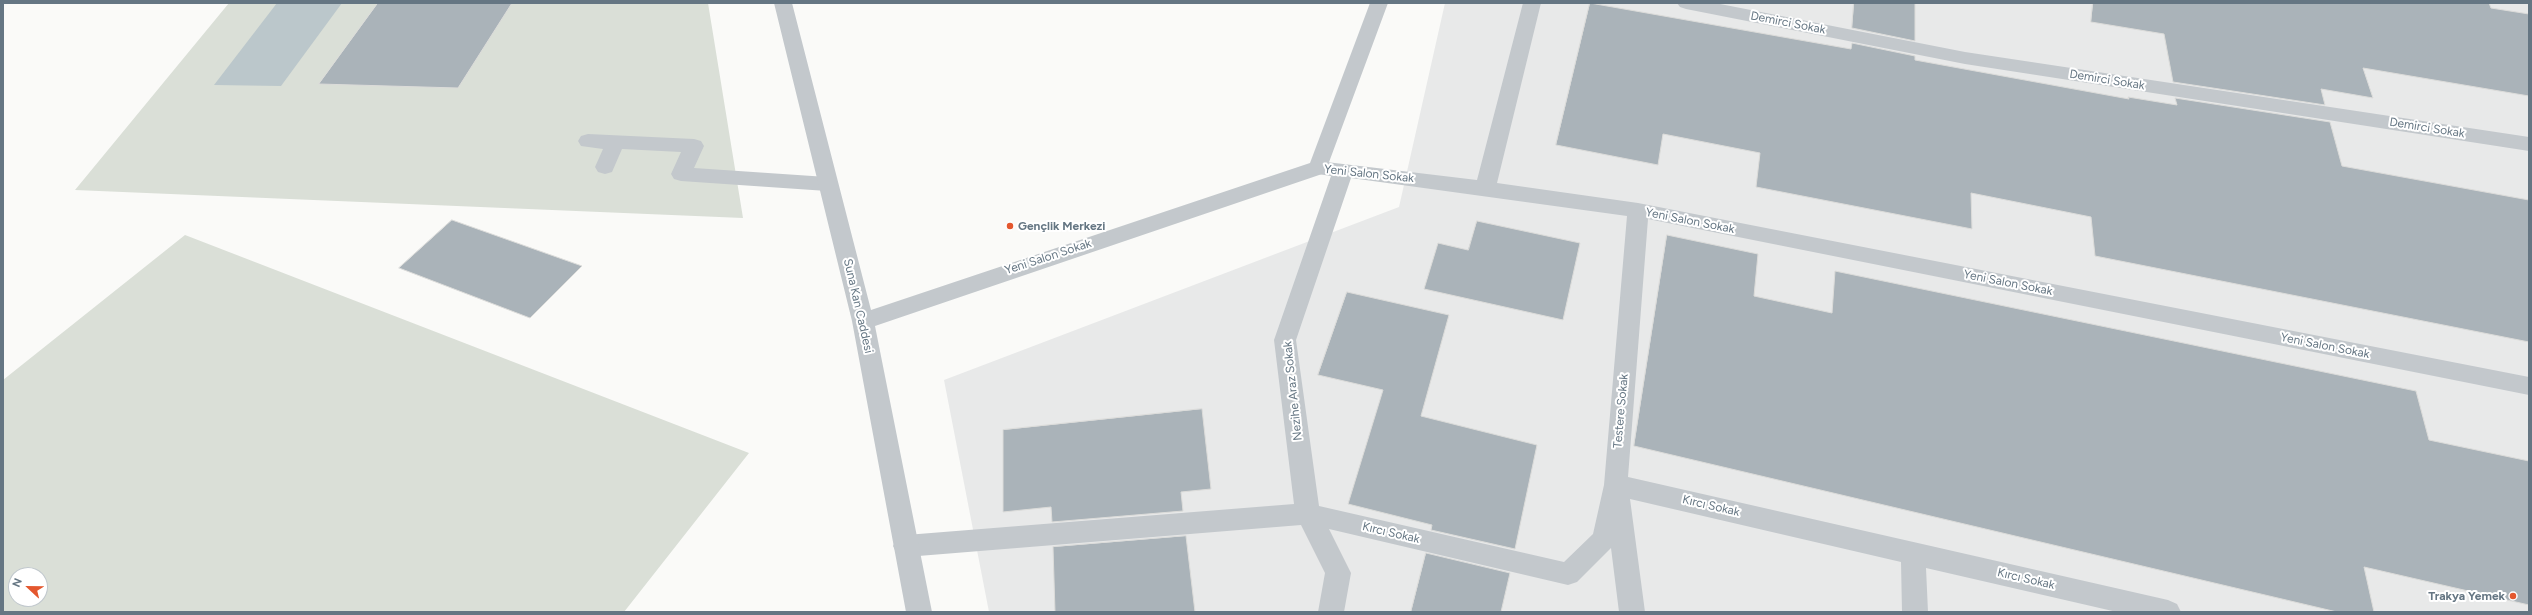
<!DOCTYPE html>
<meta charset="utf-8">
<style>
body{margin:0}
#map{position:relative;width:2532px;height:615px;overflow:hidden;background:#fafaf8;font-family:Figtree,sans-serif}
canvas{display:block}
.frame{position:absolute;inset:0;border:4px solid #657683;pointer-events:none}
.north{position:absolute;left:8px;top:567px;width:40px;height:40px;box-sizing:border-box;background:#fff;border:1px solid #c1c8cd;border-radius:50%;rotate:292deg;font-size:11px;font-weight:700;line-height:16px;text-align:center;color:#657683}
.north::after{content:'';display:block;margin:auto;width:14px;height:18px;background:#e4572e;clip-path:polygon(50% 0,100% 100%,50% 72%,0 100%)}
</style>
<div id="map">
<canvas width="2532" height="615"></canvas>
<div class="frame"></div>
<div class="north">N</div>
</div>
<script>
const g = document.querySelector('canvas').getContext('2d');
g.lineJoin = 'round';
function fill(path, color) {
  g.fillStyle = color;
  g.fill(path, 'evenodd');
}
function stroke(path, color, width, dash) {
  g.strokeStyle = color;
  g.lineWidth = width;
  g.lineCap = dash ? 'butt' : 'round';
  g.setLineDash(dash || []);
  g.stroke(path);
}
function write(font, color, halo, rows, align = 'center') {
  g.font = font + ' Figtree,sans-serif';
  g.lineWidth = 4;
  g.setLineDash([]);
  g.textBaseline = 'middle';
  g.strokeStyle = halo;
  g.fillStyle = color;
  for (const [text, x, y, turn = 0] of rows) {
    g.save();
    g.translate(x, y);
    g.rotate((+turn || 0) * Math.PI / 180);
    g.textAlign = isNaN(turn) ? turn : align;
    if (halo) g.strokeText(text, 0, 0);
    g.fillText(text, 0, 0);
    g.restore();
  }
}
fill(new Path2D(`
 M1445 3H2529V612H989L944 380 1399 207Z`), '#e8e9e9');
fill(new Path2D(`
 M229 3H708L743 218 75 190Z
 M185 235 749 453 624 612H3V380ZM16 575H40V599H16Z`), '#dadfd7');
fill(new Path2D(`
 M277 3H342L281 86 214 85Z`), '#bbc7cb');
const building = new Path2D(`
 M378 3H512L458 88 319 84Z
 M1590 3 1851 49 1852 43 1915 56V60L2129 99 2128 97 2177 105 2175 98 2330 122 2342 166 2529 200V342L2095 256 2091 217 1971 193 1972 229 1756 187 1760 153 1663 134 1658 165 1556 145Z
 M1854 3H1915V41L1852 28Z
 M2093 3H2489L2491 8 2529 14V96L2363 68 2373 98 2321 89 2325 105 2173 82 2164 34 2091 22Z
 M452 220 582 266 530 318 399 268Z
 M1477 221 1580 243 1563 320 1424 289 1438 243 1468 250Z
 M1667 235 1758 254 1754 296 1832 313 1835 271 2416 391 2429 440 2529 461V605L2364 567 2374 612H2337L1634 446Z
 M1347 292 1449 315 1421 416 1537 445 1515 549 1431 530 1432 525 1348 504 1383 390 1318 375Z
 M1202 409 1211 489 1181 492 1183 511 1052 522 1051 507 1003 512V430Z
 M1186 536 1195 612H1055L1053 547Z
 M1426 553 1510 573 1501 612H1411Z`);
fill(building, '#aab3b9');
stroke(building, '#dcdcda', 1);
fill(new Path2D(`
 M588 134 694 139 701 141 704 146 694 168 827 177 834 179 837 184 834 189 827 191 681 181 674 179 671 174 681 152 622 149 612 172 605 174 598 172 595 167 603 149 581 146 578 141 581 136Z`), '#c3c8cc');
fill(new Path2D(`
 M1523 3H1541L1497 183 1638 203 2529 377V395L1648 219 1628 477 2168 600 2177 604 2181 612H2117L1926 568 1928 612H1902L1901 562 1630 499 1645 612H1619L1611 548 1577 582 1568 585 1329 529 1351 573 1344 612H1318L1325 573 1301 525 906 557 897 554 893 546 897 538 906 535 1294 504 1274 340 1331 176 1311 173 1308 168 1311 163 1318 161 1477 180ZM1351 178 1627 216 1604 485 1593 534 1564 562 1319 506 1296 340Z
 M1677 3H1715L1965 52 2529 137V151L1965 64 1686 9 1680 7Z`), '#c3c8cc');
fill(new Path2D(`
 M774 3H792L871 310 1310 163 1370 3H1388L1325 173 875 326 932 612H906L852 321Z`), '#c3c8cc');
for (const [x, y, r, color] of [
 [1010,226,4,"#e4572e"],
 [2513,596,4,"#e4572e"]
]) {
  const dot = new Path2D();
  dot.arc(x, y, r, 0, 2 * Math.PI);
  g.fillStyle = color;
  g.fill(dot);
  stroke(dot, '#fff', 1.5);
}
write('12px', '#657683', '#fff', [
 ["Demirci Sokak",1788,23,11],
 ["Demirci Sokak",2107,80,9],
 ["Demirci Sokak",2427,128,9],
 ["Yeni Salon Sokak",1369,174,6],
 ["Yeni Salon Sokak",1690,221,11],
 ["Yeni Salon Sokak",1048,257,-18],
 ["Yeni Salon Sokak",2008,283,11],
 ["Suna Kan Caddesi",858,306,77],
 ["Yeni Salon Sokak",2325,346,11],
 ["Nezihe Araz Sokak",1293,391,-96],
 ["Testere Sokak",1621,411,-85],
 ["Kırcı Sokak",1711,506,13],
 ["Kırcı Sokak",1391,533,13],
 ["Kırcı Sokak",2026,579,13]
]);
write('bold 12px', '#657683', '#fff', [
 ["Gençlik Merkezi",1018,226],
 ["Trakya Yemek",2505,596,"right"]
], 'left');
</script>
